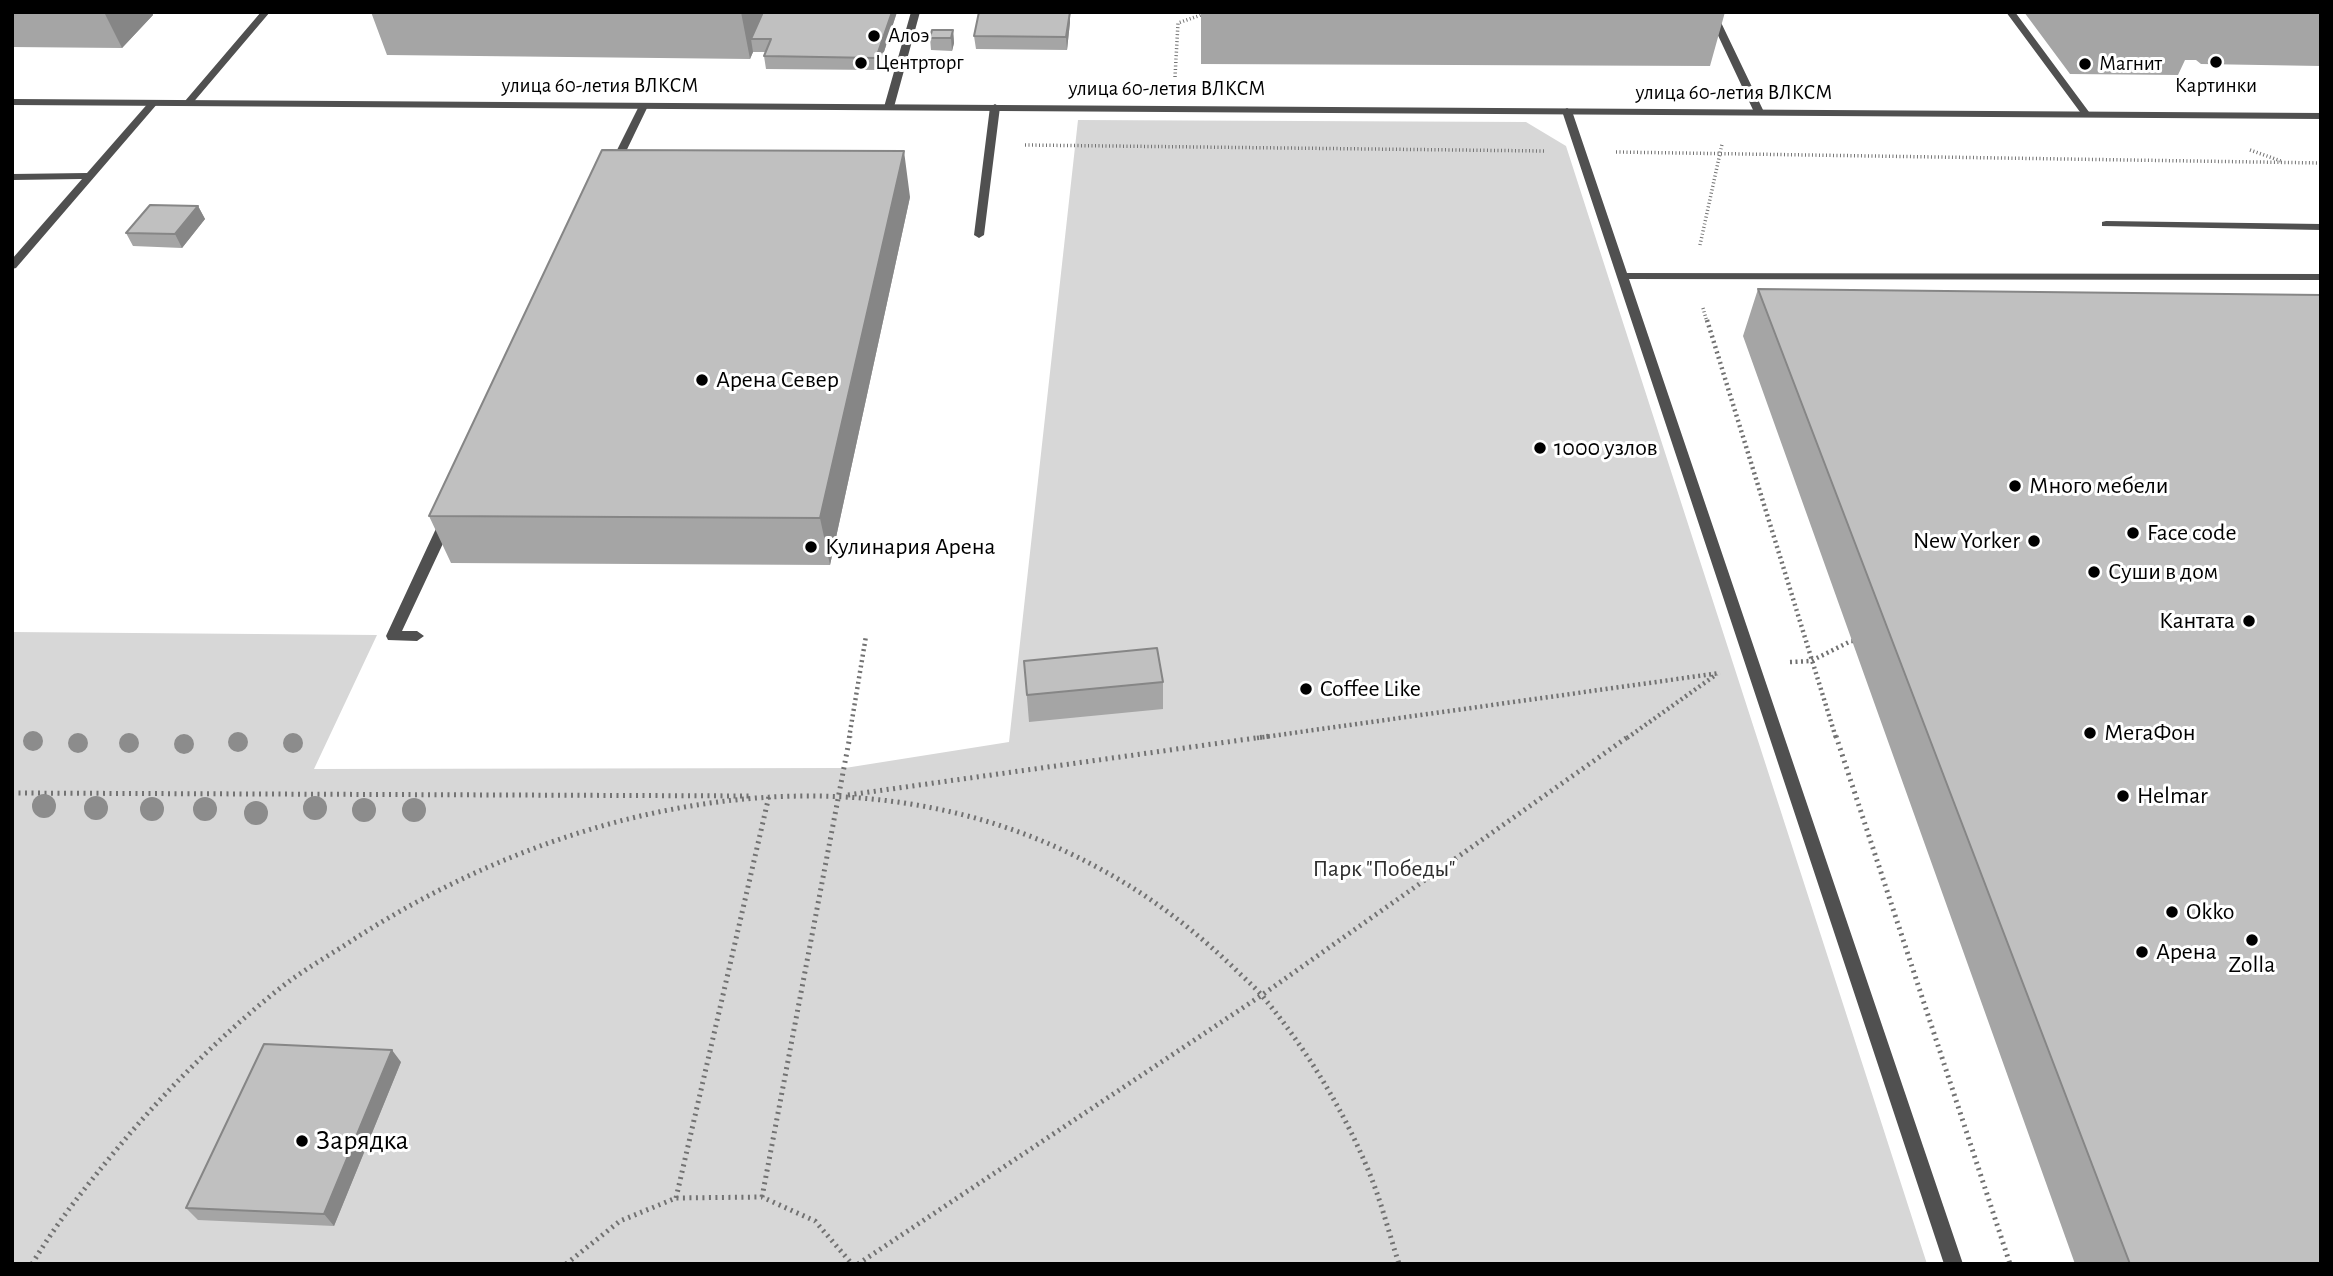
<!DOCTYPE html>
<meta charset="utf-8">
<style>
body{margin:0}
#map{position:relative;width:2333px;height:1276px;overflow:hidden;background:#fff;font-family:"Alegreya Sans",sans-serif}
canvas{display:block}
.frame{position:absolute;inset:0;border:14px solid #000;pointer-events:none}
</style>
<div id="map">
<canvas width="2333" height="1276"></canvas>
<div class="frame"></div>
</div>
<script>
const g = document.querySelector('canvas').getContext('2d');
g.lineJoin = 'round';
function fill(path, color) {
  g.fillStyle = color;
  g.fill(path, 'evenodd');
}
function stroke(path, color, width, dash) {
  g.strokeStyle = color;
  g.lineWidth = width;
  g.lineCap = dash ? 'butt' : 'round';
  g.setLineDash(dash || []);
  g.stroke(path);
}
function write(font, color, halo, rows, align = 'center') {
  g.font = font + ' "Alegreya Sans",sans-serif';
  g.lineWidth = 6;
  g.setLineDash([]);
  g.textBaseline = 'middle';
  g.strokeStyle = halo;
  g.fillStyle = color;
  for (const [text, x, y, turn = 0] of rows) {
    g.save();
    g.translate(x, y);
    g.rotate((+turn || 0) * Math.PI / 180);
    g.textAlign = isNaN(turn) ? turn : align;
    if (halo) g.strokeText(text, 0, 0);
    g.fillText(text, 0, 0);
    g.restore();
  }
}
fill(new Path2D(`
 M1078 120 1526 122 1566 146 1927 1264H12V632L377 635 314 769 845 768 1009 742Z`), '#d7d7d7');
stroke(new Path2D(`
 M1175 77 1178 23 1201 15
 M1025 145 1544 151
 M2250 150 2281 161
 M1616 152 2321 163
 M1700 245 1722 144
 M1703 308 1707 322`), '#727272', 3.5, [1, 2.5]);
stroke(new Path2D(`
 M1707 320 1836 738
 M1790 662 1811 661 1851 641H1857
 M849 738 866 636
 M1257 738 1720 673
 M1627 738 1717 674`), '#727272', 4.5, [2, 3.5]);
stroke(new Path2D(`
 M1836 736 2010 1264
 M12 793 753 796
 M848 795 1270 736
 M762 1197 850 736
 M676 1198 769 796
 M32 1264C58 1221 84 1189 116 1150 164 1092 219 1037 279 989 299 973 323 959 345 945 554 807 831 741 1067 852 1132 883 1180 917 1233 967 1243 977 1255 987 1264 998 1307 1050 1343 1109 1369 1172 1381 1201 1389 1233 1399 1264
 M566 1264 620 1221 676 1198 762 1197 815 1221 852 1264
 M858 1264 1262 995 1629 736`), '#727272', 5, [2, 4.5]);
fill(new Path2D(`
 M261 12H270L191 105H185V101Z
 M911 12H920L894 107 886 109 884 107Z
 M1707 12H1716L1764 112 1762 114 1754 112Z
 M2006 12H2015L2089 112V116H2083Z
 M150 101 158 103 16 268 12 269V259L82 179 12 180V174L87 173Z
 M640 104 648 106 619 166 610 168 609 166Z
 M995 104 1000 107 984 235 979 238 974 235 990 107Z
 M1567 108 1572 111 1627 273 2321 274V280L1629 279 1963 1264H1944L1562 111Z
 M2106 221 2321 224V230L2102 226V222Z
 M447 516 454 520 402 631H417L424 636 417 641 388 640 386 636 440 520Z`), '#505050');
fill(new Path2D(`
 M12 99 2321 113V119L12 105Z`), '#505050');
g.fillStyle = '#8c8c8c';
for (const [x, y, r] of [
 [33,741,10],
 [238,742,10],
 [78,743,10],
 [129,743,10],
 [293,743,10],
 [184,744,10],
 [44,806,12],
 [96,808,12],
 [315,808,12],
 [152,809,12],
 [205,809,12],
 [364,810,12],
 [414,810,12],
 [256,813,12]
]) {
  g.beginPath();
  g.arc(x, y, r, 0, 2 * Math.PI);
  g.fill();
}
fill(new Path2D(`
 M12 12H152L153 15 122 48 12 47Z
 M371 12H761L762 14 897 12 878 70 766 69 764 56 766 52H753L750 59 387 55Z
 M1201 12H1725L1710 66 1201 64Z
 M2024 12H2321V66L2201 64 2196 60H2185L2178 75 2070 74Z
 M1070 22 1067 50 976 49 974 36Z
 M953 30 954 43 952 51 931 50 930 38Z
 M910 197 830 565 451 563 429 516Z
 M198 206 205 219 182 248 133 246 126 233Z
 M1758 289 2321 1264H2075L1743 336Z
 M1024 661 1163 682V709L1029 722Z
 M401 1062 334 1226 198 1220 186 1208Z`), '#a5a5a5');
fill(new Path2D(`
 M104 12H152L153 15 122 48Z
 M741 12H761L764 26 751 39 753 52 750 59Z
 M892 12H897L878 70 876 58Z
 M1070 12V22L1067 50 1066 37Z
 M953 30 954 43 952 51 951 38Z
 M904 151 910 197 830 565 820 518Z
 M198 206 205 219 182 248 175 234Z
 M392 1050 401 1062 334 1226 324 1214Z`), '#868686');
const building = new Path2D(`
 M763 12H892L876 58 764 56 771 39H751Z
 M979 12H1070L1066 37 974 36Z
 M2118 12H2207L2208 13Z
 M932 30H953L951 38H930Z
 M602 150 904 151 820 518 429 516Z
 M150 205 198 206 175 234 126 233Z
 M1758 289 2321 295V1264H2130Z
 M1157 648 1163 682 1027 695 1024 661Z
 M264 1044 392 1050 324 1214 186 1208Z`);
fill(building, '#c0c0c0');
stroke(building, '#868686', 2);
for (const [x, y, r, color] of [
 [874,36,7,"#000"],
 [2216,62,7,"#000"],
 [861,63,7,"#000"],
 [2085,64,7,"#000"],
 [702,380,7,"#000"],
 [1540,448,7,"#000"],
 [2015,486,7,"#000"],
 [2133,533,7,"#000"],
 [2034,541,7,"#000"],
 [811,547,7,"#000"],
 [2094,572,7,"#000"],
 [2249,621,7,"#000"],
 [1306,689,7,"#000"],
 [2090,733,7,"#000"],
 [2123,796,7,"#000"],
 [2172,912,7,"#000"],
 [2252,940,7,"#000"],
 [2142,952,7,"#000"],
 [302,1141,7,"#000"]
]) {
  const dot = new Path2D();
  dot.arc(x, y, r, 0, 2 * Math.PI);
  g.fillStyle = color;
  g.fill(dot);
  stroke(dot, '#fff', 2.5);
}
write('21px', '#000', '#fff', [
 ["Алоэ",888,36],
 ["Центрторг",875,63],
 ["Магнит",2099,64],
 ["Картинки",2216,86,"center"]
], 'left');
write('21px', '#000', '#fff', [
 ["улица 60-летия ВЛКСМ",600,86],
 ["улица 60-летия ВЛКСМ",1167,89],
 ["улица 60-летия ВЛКСМ",1734,93]
]);
write('24px', '#000', '#fff', [
 ["Арена Север",716,380],
 ["1000 узлов",1554,448],
 ["Много мебели",2029,486],
 ["Face code",2147,533],
 ["New Yorker",2020,541,"right"],
 ["Кулинария Арена",825,547],
 ["Суши в дом",2108,572],
 ["Кантата",2235,621,"right"],
 ["Coffee Like",1320,689],
 ["МегаФон",2104,733],
 ["Helmar",2137,796],
 ["Okko",2186,912],
 ["Арена",2156,952],
 ["Zolla",2252,965,"center"]
], 'left');
write('24px', '#2e2e2e', '#fff', [
 ["Парк \"Победы\"",1384,869]
]);
write('28px', '#000', '#fff', [
 ["Зарядка",316,1141]
], 'left');
</script>
